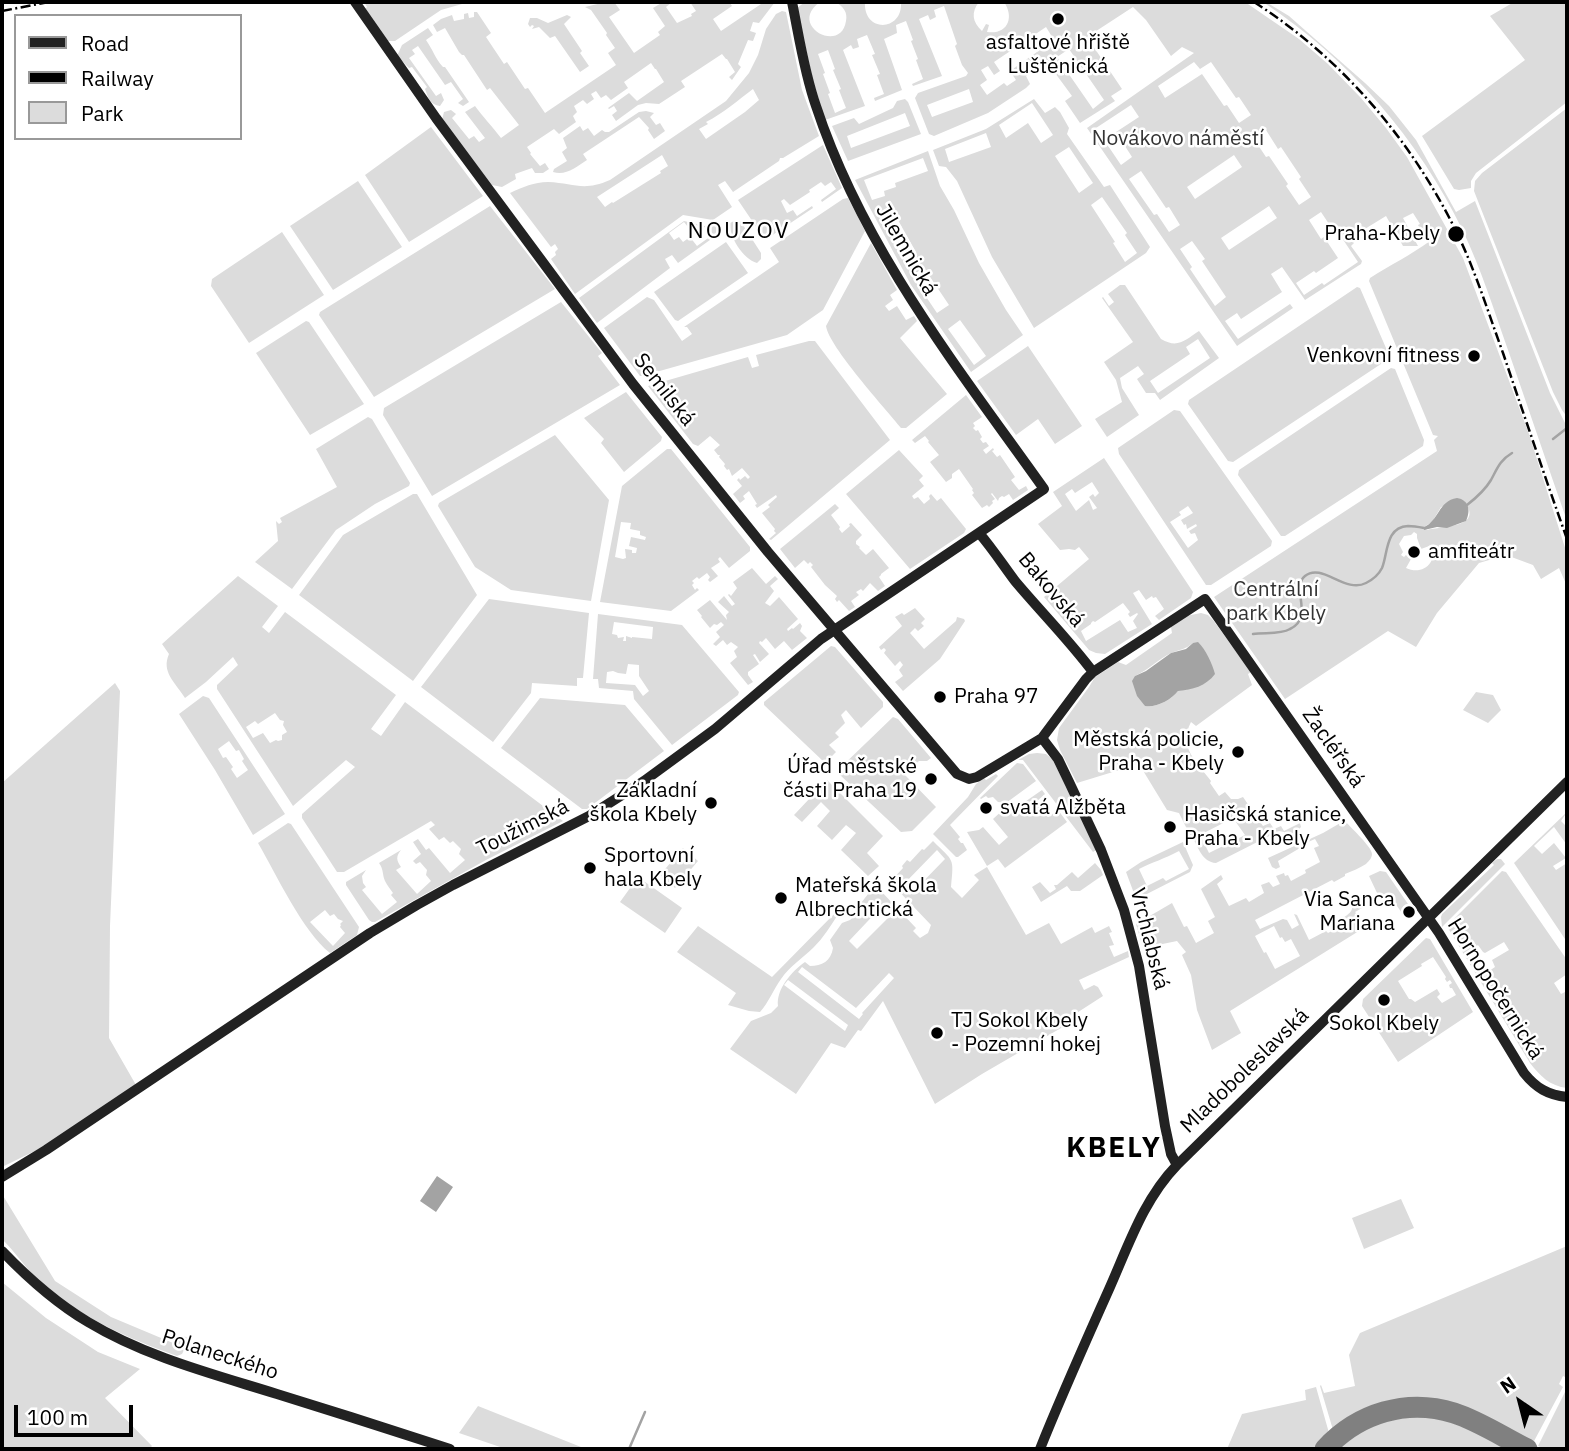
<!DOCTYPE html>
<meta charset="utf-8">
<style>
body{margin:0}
#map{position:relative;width:1569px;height:1451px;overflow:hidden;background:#fff;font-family:"IBM Plex Sans",sans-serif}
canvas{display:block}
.frame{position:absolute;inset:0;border:4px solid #000;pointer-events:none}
.legend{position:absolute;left:14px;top:14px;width:228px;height:126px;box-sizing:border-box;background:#fff;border:2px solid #999;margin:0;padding:9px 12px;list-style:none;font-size:21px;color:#000}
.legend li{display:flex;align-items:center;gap:14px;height:35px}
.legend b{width:35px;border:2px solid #999}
.north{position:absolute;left:1485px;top:1367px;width:70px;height:70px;-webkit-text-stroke:5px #fff;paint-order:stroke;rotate:325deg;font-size:19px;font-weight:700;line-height:28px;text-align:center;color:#000}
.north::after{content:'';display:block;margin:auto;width:24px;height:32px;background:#000;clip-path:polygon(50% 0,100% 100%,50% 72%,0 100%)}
.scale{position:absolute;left:14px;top:1405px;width:119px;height:32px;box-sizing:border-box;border:4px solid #000;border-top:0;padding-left:9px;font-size:21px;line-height:24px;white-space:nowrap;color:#000;-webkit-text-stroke:5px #fff;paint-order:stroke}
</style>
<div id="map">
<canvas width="1569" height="1451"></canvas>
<div class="frame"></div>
<ul class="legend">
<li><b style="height:9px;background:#222"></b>Road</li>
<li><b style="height:9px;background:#000"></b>Railway</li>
<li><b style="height:19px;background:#dcdcdc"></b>Park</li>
</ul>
<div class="north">N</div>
<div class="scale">100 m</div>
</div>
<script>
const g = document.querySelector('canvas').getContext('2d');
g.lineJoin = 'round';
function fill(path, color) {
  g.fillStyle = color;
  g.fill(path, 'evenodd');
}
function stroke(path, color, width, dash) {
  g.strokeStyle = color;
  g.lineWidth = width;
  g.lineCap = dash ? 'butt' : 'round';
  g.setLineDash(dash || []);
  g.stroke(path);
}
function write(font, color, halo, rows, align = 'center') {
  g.font = font + ' "IBM Plex Sans",sans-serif';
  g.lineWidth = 5;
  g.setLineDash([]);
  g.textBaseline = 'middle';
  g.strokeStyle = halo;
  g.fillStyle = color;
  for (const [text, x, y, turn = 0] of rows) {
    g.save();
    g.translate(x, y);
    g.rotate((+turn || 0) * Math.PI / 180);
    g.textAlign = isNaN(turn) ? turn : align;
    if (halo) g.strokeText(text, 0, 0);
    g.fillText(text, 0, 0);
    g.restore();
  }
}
fill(new Path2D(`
 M364 2H469L441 10 395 41H387L365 9 367 7Z
 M606 2H614L620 10 609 17 634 53 660 35 658 32 665 26 653 8 663 2H670L671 3 666 7 677 23 692 16 691 14 696 11 690 2H731L730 3 732 6 713 19 721 31 764 2H775L759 23 753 22 750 31 756 33 753 41 748 40 738 64 741 67 732 80 729 77 735 72 727 59H726L722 54 681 81 685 87 659 104 646 103 638 105 616 121 612 115 617 111 614 106 609 109 608 108 629 93 637 101 664 82 656 69H655L651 63 624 82 628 88 611 100 606 95 601 98 596 91 591 94 594 99 587 104 583 100 574 106 577 112 573 116 576 122 559 134 554 129 527 147 531 153 530 154 540 166 545 163 549 169 543 173H535L532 168 515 174 516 179 502 187 492 185 442 120 444 112 451 110 456 114 452 118 469 139 474 136 479 142 485 138 465 112 475 106C483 117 492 126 501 138L519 125 490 88 487 90 464 55H462L459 52 445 28 437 32 433 25 441 19 452 15 454 21 464 19V14L468 13 469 18 474 17V12H477L491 33 486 37 504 64 507 62 525 89 528 88 545 113 616 65 608 53 615 48 606 35 607 33 591 10 585 7Z
 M805 2H820C787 25 841 55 846 21 848 12 843 7 836 2H865C863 33 903 32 901 2H979C971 12 972 22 982 31L986 24 989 25 987 32C1007 35 1015 18 1004 2H1245L1299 39 1328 64 1361 98 1386 128 1407 157 1463 258 1529 434 1567 554V586L1559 568 1541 579 1533 565 1506 555 1479 563 1437 613 1416 647 1388 631 1285 699 1214 597 1437 451 1434 440 1438 436 1433 435 1369 281 1370 278C1390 265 1411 255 1430 241H1427L1418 225 1420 224 1413 213 1403 218 1418 246H1403L1386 216 1355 235 1350 236 1354 243 1351 246 1362 261 1361 264 1305 300 1282 267 1271 274 1282 292 1241 319 1237 313 1225 321 1238 339 1290 304 1293 308 1237 346 1087 128 1194 53 1182 47 1171 56 1146 20 1133 7 1087 37 1122 89 1111 96 1115 101 1080 123 1065 101 1072 96 1047 62 1026 76 1030 84 1026 88 988 113 934 136 929 134 915 98 918 93 966 76 968 73 962 65 955 46 957 44 944 6 934 10 936 17 930 20 928 15 919 19 942 76 913 86 912 84 923 79 916 60 918 59 911 41 913 40 906 21 896 25 897 33 884 39 902 90 875 101 874 98 884 94 877 75 880 74 872 55 875 54 867 35 857 39 859 47 853 49 851 45 843 50 865 106 825 120 813 80 797 8ZM1046 27 1054 40 1010 71 1016 80 1007 86 1004 83 987 95 980 85 987 80 981 70 988 66 994 75 1000 71 994 62ZM1069 49 1104 100 1093 109 1057 57ZM828 50 835 69 833 70 841 89 839 90 846 108 835 113 828 94 830 93 823 74 825 73 818 54ZM1194 62 1200 69 1211 62 1236 98 1239 97 1251 115 1239 123 1227 105 1224 106 1202 74 1165 98 1158 86ZM969 89 973 102 932 117 927 105ZM1131 105 1139 117 1116 132 1132 157 1121 165 1096 128ZM1266 130 1278 149 1281 147 1301 177 1299 179 1311 197 1299 205 1286 186 1288 184 1269 156 1266 157 1254 139ZM1234 155 1242 167 1195 199 1187 187ZM1141 171 1166 208 1169 207 1180 225 1169 232 1157 214 1154 215 1129 179ZM1269 206 1277 218 1229 250 1221 238ZM1321 212 1333 230 1336 229 1358 262 1324 285 1322 283 1304 295 1296 283 1314 271 1316 273 1338 258 1324 237 1321 239 1309 220ZM1192 241 1205 259 1202 261 1226 297 1215 306 1190 269 1192 267 1180 249ZM1464 501C1485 528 1441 526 1427 530L1424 527 1432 522 1441 507ZM1414 532 1417 534V538L1421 549 1432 545C1438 562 1423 576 1406 568L1411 559 1406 555 1404 557 1401 555 1403 552 1399 544 1404 536 1411 535Z
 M1263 2H1266L1289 16 1365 83 1389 106 1416 140 1456 212 1475 201 1550 393 1567 427V521C1547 464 1528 407 1508 350 1494 310 1481 269 1463 231 1418 138 1349 59 1263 2Z
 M1514 2H1567V102L1476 173 1471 181V188L1459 190 1454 189 1422 136 1525 60 1490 16Z
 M782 11 786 12 802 90 819 136 783 158H780L779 161 733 192 725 181 718 185 732 207 713 220 683 215 575 294 551 259 556 255 555 252 558 249 555 244 551 247 510 193C523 187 534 182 548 182 574 183 583 192 610 180L726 101 749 73 758 55 766 29 776 14ZM753 89 759 100 745 112 706 139 699 129 708 124 706 122C724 113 738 100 753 89ZM662 155 668 166 660 171 661 173 613 203 612 202 605 207 597 197Z
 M567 15 571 17 564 24 582 51 580 53 589 66 580 72 555 36 550 38 539 27 532 29 534 26 532 25 530 27 528 24 530 18H537L548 23Z
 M428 28 433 35 426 40C433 50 435 58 443 67H445L469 102 463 106 458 103 463 99 451 82 445 85 418 46 412 50 415 54 409 58 436 96 441 93 444 100 440 106C430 105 428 97 425 89L427 87 412 67 409 68 397 56 402 45Z
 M905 99 908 102 921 134 848 161 832 126 854 118 859 124 893 108 897 101ZM905 113 910 126 851 148 847 136Z
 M1034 99 1045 113 1055 107 1060 112 1069 128 1067 134 1104 187 1110 185 1150 247 1146 253 1034 328 992 257 957 181 946 167 939 166 933 150 986 129ZM1032 103 1053 135 1041 143 1028 123 1006 138 999 125ZM986 133 991 147 949 162 945 149ZM1069 147 1093 183 1079 193 1055 156ZM1102 197 1127 233 1125 235 1137 253 1125 262 1113 243 1115 242 1091 205Z
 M1567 108V417L1562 410 1553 392 1474 191 1475 181 1482 173Z
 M646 111 654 113 650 117 656 125 660 123 665 131 654 139 648 130 649 128 639 117 583 154 587 160C576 167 566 176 553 172L554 169 567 161 562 152 567 148 563 138 580 126 583 131 588 128 594 136 602 130 605 132H609L639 112Z
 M431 127 483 196 409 242 365 175Z
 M823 145 842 188 822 202 821 200 836 189 831 182 825 186 821 182 809 190 810 192 790 205 784 199 781 201 787 213 793 210 797 216 812 206 813 208 765 240 738 200Z
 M928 151 940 186 954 210 979 263 1006 310 1023 335 971 372 911 285 855 180ZM923 158 928 171 895 183 896 187 884 191 885 196 872 200 864 180ZM894 213 916 252 903 259 882 220ZM924 268 949 305 937 313 912 276ZM960 320 986 356 974 365 948 329Z
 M358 181 402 247 333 290 290 226Z
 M848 198 865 231 823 310 787 335 642 376H640L604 328 647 297 654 300 682 341 692 334 687 327H684L779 262 770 248 843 199Z
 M490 206 555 289 374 397 319 315 320 312Z
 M684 221 705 226 709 224 716 226 721 232 678 263 672 255 665 259 670 268 597 323 579 298ZM684 222 688 227 695 225 699 231 705 227 711 236 697 246 690 237 683 242 679 237 674 240 669 233Z
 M734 221H740L743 225 761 253V259L757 263C743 259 729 237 730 223Z
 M282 232 324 295 249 343 211 286 212 279Z
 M726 242 748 273 678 321 675 320 654 292Z
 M871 243 897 290 890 295 893 300 885 306 889 311 897 306 906 320 914 316 917 321 900 338 947 394 906 428H901C886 409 829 347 826 326Z
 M1120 285H1125L1161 339C1178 349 1185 340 1199 331L1219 358 1160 400 1155 393H1146L1137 379 1144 374 1138 366 1120 378 1122 388 1139 415 1107 437 1095 419 1122 402 1116 380 1104 362 1133 342 1102 298 1103 297 1109 306 1114 302 1108 294ZM1198 339 1210 358 1158 393 1150 381 1190 354 1186 347Z
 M1357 287 1360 288 1389 355 1387 360 1233 462 1228 461 1188 404 1189 400Z
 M561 302 602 353 598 356 620 385 432 496 383 415 384 408Z
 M306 321 309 322 364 404 310 435 256 353Z
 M809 341H815L890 440 771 540 769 539 776 533 774 531 775 529 762 513 770 507 768 505 777 497 776 495 757 508 755 505 757 504 749 491 743 496 745 499 740 503 733 494 742 486 737 480 739 478 740 480 745 476 748 479 750 477 742 468 732 476 729 469 727 470 724 466 725 464 719 457 720 455H718L714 450 720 445 710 436 698 446 693 444 648 386 748 357 752 368 759 366 756 355Z
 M1028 346 1082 426 1055 444 1038 419 1016 435 977 381Z
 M1391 368 1395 369 1424 440 1423 446 1285 536H1281L1238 475 1239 470Z
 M626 392 662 437 661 441 624 472 601 443 604 439 584 418Z
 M966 395 982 417 973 423 975 426 973 428 976 431 978 430 982 437 980 439 983 443 986 442 989 446 983 450 986 454 993 448 994 450 992 451 997 457 1000 455 1015 477 1011 480 1019 490 1026 486 1028 490 1013 500 1009 494 1004 497 1002 496 999 498 998 501 992 493 991 494 995 499 992 501 993 503 989 507 987 505 982 508 972 495 974 493 972 490 973 489 959 469 952 474V478L946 482 930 462 939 455 928 442 929 441 925 436 915 443 912 440Z
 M1174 410 1180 411 1272 541 1271 546 1211 585H1206L1119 454 1118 448ZM1188 506 1193 513 1181 520 1184 525 1186 524 1187 529 1196 524 1197 526 1189 531 1191 534 1195 533 1198 540 1188 548 1170 522 1181 515 1179 512Z
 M368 417 372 419 410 483 409 486 375 504 336 530 292 589 255 562 278 541 276 521 279 524 282 522 280 518 337 487 316 449Z
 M555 435 609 500 591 601 511 590 475 567 438 506 439 503Z
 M667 449H671L750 547V551L729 568 720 557 718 559 720 562 711 568 718 576 710 582 708 580 710 577 707 573 699 579 697 577 692 581 694 583 692 585 695 590 697 588 699 590 671 611 600 602 622 486ZM621 522 631 523 630 529 640 531V535L646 537 645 540 631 537 629 546 637 548 636 553H632V550L625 549 626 558 623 559 615 557Z
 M899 450 923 476 919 480 924 486 912 496 914 499 918 497 924 504 930 499 929 496 931 494 937 501 941 498 966 529 964 533 910 569 846 494Z
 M1104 458 1193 592 1191 598 1159 620 1155 616 1164 609 1156 597 1153 598 1152 596 1146 600 1139 590 1133 593 1152 624 1105 654 1096 653 1089 650 1044 597 1089 559 1079 547 1075 550 1069 549 1060 550 1038 524 1062 506 1053 492ZM1092 482 1099 493 1095 497 1093 494 1089 497 1097 508 1093 510 1089 500 1076 511 1065 494 1072 489 1075 493ZM1123 603 1130 612 1128 614 1130 617 1137 613 1138 614 1133 621 1137 628 1128 632 1120 620 1086 641 1081 631 1091 624V623L1093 621 1095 622Z
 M413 494H417L477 595 413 681 299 595 343 535Z
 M835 504 839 508 831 515 840 527 839 529 842 533 850 526 849 524 851 523 862 535 856 541V544L860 547 859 548 866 555 873 549 889 568 881 574V575L879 577 885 586 878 591 870 583 863 591 861 589 856 592 859 595 851 601 855 607 849 611 839 600 837 602 835 599 837 596 825 585 811 567 813 565 810 562 808 564 804 560 795 568 780 549Z
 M752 568 766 584 775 576 778 579 770 586 774 591 765 603 770 606 779 597 798 619 787 629 788 631 792 628 793 629 800 623 802 626 800 631 807 638 792 650 784 641 775 649 766 638 762 642 760 641 759 643 769 654 760 662 755 654 753 655 759 664 748 672V675L753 682 748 685 730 663 737 657 734 651 738 647 731 642 727 645 723 640 716 646 713 644 720 637 716 632 724 625 721 622 717 625 714 624 710 628 701 617 702 616 697 610 710 600 727 620 726 615 729 612 718 602 724 596 732 606 735 604 728 595 729 594 731 596 737 588 733 582Z
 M238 576 278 606 262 627 269 633 285 612 396 695 371 729 381 736 405 702 563 821 486 860 375 922H372L369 920 346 885V882L366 870 362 876 363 883 366 887 362 890 382 914 397 902 391 895 393 893C391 890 387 885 385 881 382 874 384 870 379 863L401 850C396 856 396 860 401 867L396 870 417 894 431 881 426 875 427 870 420 862 416 864 413 861 421 854 413 842 418 839 426 850 429 848 450 873 465 860 459 854 461 849 453 841 450 843 444 837 439 840 429 829 435 825 431 821 344 872H337L302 818V814L355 767 346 760 293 806 217 689V685L238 665 233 657 206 682 185 698C175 682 161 672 169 654L162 644ZM275 713 280 720 284 721 283 725 287 732 282 735V740L278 741 276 740 270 743 263 733 253 738 246 727 255 721 258 724Z
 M489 599 589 613 583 678H577V686L532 683 531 693 493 742 421 687Z
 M915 608 925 619 921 623 924 626 918 631 915 628 910 633 924 649 956 621 957 617 964 619 965 621 940 659 903 691 895 682 903 676 899 670 903 665 900 661 895 666 884 653 886 650 884 648 881 650 879 647 902 626 895 617 902 613 904 615Z
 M1201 613 1208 615 1213 620 1251 672 1248 674 1252 685 1196 726 1191 722C1178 747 1196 761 1211 781L1210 783 1219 796 1225 792 1231 799H1238L1243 797 1263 826 1270 823 1274 829 1281 826 1284 831 1300 823 1301 827 1297 831 1287 836 1284 832 1279 831 1216 863C1202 862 1198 847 1192 836L1194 834 1190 835 1179 813 1167 810 1139 764 1077 783 1060 750 1057 740 1059 728 1089 687 1095 677 1118 662 1126 665 1172 633 1171 627 1186 616ZM1193 643 1187 690 1178 691C1171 700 1156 708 1145 706L1135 676C1148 670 1159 659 1171 653 1179 650 1186 649 1193 643ZM1233 818 1245 835 1209 853 1200 835Z
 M598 614 682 625 739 692 738 695 672 745 634 699 633 691 599 688 598 679H593ZM614 622 653 627 652 639 632 637V638L626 636V641H623L624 637 618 638 617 635 612 634ZM628 664 639 665V676L649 691 643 696 635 685 606 683 607 672 613 671 618 673 626 674Z
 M831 646 835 647 883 702V707L861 728 846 710 841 715 845 723 835 733 839 737 829 745 836 752 827 761 824 762 764 705V702Z
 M115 683 120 691 110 926 109 1038 136 1085 45 1146 2 1167V783Z
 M1476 692 1493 695 1501 710 1488 723 1463 710Z
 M203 696 209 698 285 814 253 835 215 770 179 714ZM229 741 236 751 239 750 244 759 242 761 248 770 237 778 231 769 233 767 226 757 223 758 218 749Z
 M540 698 625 705 664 751 587 809H582L501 748Z
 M893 717 898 719 931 758 927 761H919L904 774 936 807 912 831 901 832 839 774 838 770Z
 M1037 753 1046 754 1053 760 1096 850 1093 852 1023 760H1018L1029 754Z
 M1017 763 1023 764 1036 781 1006 803 998 802 993 797 988 798 986 796 981 799 980 798Z
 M996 774 998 776 950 825 960 837 958 839 961 843H963L967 850 958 857H956L933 834 968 797 976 784 984 778 986 780Z
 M827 780 883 836 867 853 879 866 868 876 841 850 856 833 846 825 832 840 817 826 830 811 821 802 802 822 794 815Z
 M1042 790 1045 794 1036 802 1040 807 1038 809 1041 813 1043 812 1048 817 1058 810 1067 822 1005 868 998 859 987 866 967 832 979 830 983 827 999 845 1008 837 993 819 1005 808 1009 813Z
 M1567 812 1561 821 1567 827V845L1554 827 1534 846 1542 854 1554 843 1566 858 1553 866 1556 870 1567 863V942L1514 863Z
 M1342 822H1346C1352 829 1372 847 1372 854 1372 858 1369 861 1366 864 1360 868 1352 871 1345 874V876L1334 882 1332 880 1255 920 1260 929 1283 919 1287 920 1292 929 1299 925 1294 914 1297 915 1309 940 1326 931 1328 933 1345 924 1343 918C1353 911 1352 911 1353 900L1358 897 1362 904 1378 895 1369 876 1380 871 1386 872 1408 904C1411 910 1410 913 1406 919L1388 893 1355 912 1367 926 1230 1011 1241 1033 1212 1050 1197 1010 1191 975 1182 955 1186 952 1177 941 1143 948 1136 924 1172 903 1184 927 1187 926 1196 943 1214 933 1208 921 1215 917 1201 889 1221 875 1223 879 1217 884 1229 906 1246 898 1249 902 1264 893 1261 885 1269 882 1273 887 1280 884 1276 876 1284 873 1285 876 1288 875 1291 881 1306 873 1305 870 1320 862 1314 848 1319 846 1315 839 1299 846 1300 848 1278 861 1280 867 1276 869 1272 867 1268 858 1323 833ZM1274 926 1280 938 1282 937 1285 942 1291 939 1300 956 1275 969 1266 952 1264 953 1255 936Z
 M288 823 291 824 359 927 357 935 330 953C303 932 276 874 258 843ZM325 910 330 916 334 914 338 919 343 921 340 924 341 925 340 927 345 933 333 946 310 922Z
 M933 841C954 862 954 857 951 887L962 898 979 880 974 875 987 867 1026 935 1049 923 1061 944 1092 927 1095 933 1109 926 1112 932 1109 933 1114 945 1109 946 1114 957 1128 951 1129 957 1079 980 1084 990 1094 985 1098 987 1103 996 1072 1016 1070 1014 1073 1021 982 1074 935 1104 883 1001 861 1031 858 1030 845 1048 831 1043 796 1094 730 1049 751 1021 771 1013 778 1006C776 989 792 971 805 962L810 966C822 966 831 961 833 948L830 940 842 923 850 920 861 909V903L872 889H879L916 928 913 931 920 938 928 933 931 925 890 882 903 868 902 866 907 860 910 862 922 849 924 850ZM937 850 945 859 910 895 901 887ZM884 904 893 913 857 949 849 941ZM802 967 856 1008 889 973 894 978 862 1013 863 1014 859 1019 798 972ZM788 980 848 1025 845 1031 784 985Z
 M1183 842 1193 865 1190 872 1139 898 1135 896 1126 872 1141 862ZM1179 851 1189 869 1166 881 1163 878 1147 886 1139 869C1153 862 1164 859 1179 851Z
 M683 848 698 861 675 888 660 875Z
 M1497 859H1501L1505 864 1442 927 1441 917 1442 914 1494 865 1492 863Z
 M1095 863 1101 870 1103 875 1080 891H1071L1067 886 1041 902 1032 887 1040 882 1050 893 1056 889 1054 885H1057L1072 872 1078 878Z
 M1502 871 1506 872 1567 960V974L1554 983 1561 994 1567 991V1088C1550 1086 1540 1076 1530 1063L1448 928V925ZM1504 942 1509 950 1492 960 1495 967 1486 973 1487 975 1485 976 1483 974 1481 975 1467 952 1478 945 1483 952 1485 953Z
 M638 877 682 908 665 933 620 902Z
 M836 912 837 916C830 927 823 938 814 947 803 958 790 966 781 979 773 990 769 1002 760 1012L749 1011 728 1005 736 993 677 952 698 926 772 977Z
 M1426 938 1430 939 1473 1012 1398 1062 1362 1006 1363 999ZM1433 957 1446 977 1445 979 1447 982 1450 980 1452 983 1449 985 1450 988H1452L1456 995 1442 1003 1437 997 1440 994 1437 989 1415 1002 1411 999H1409L1398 981 1422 966 1421 964Z
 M2 1194 55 1281 111 1317 173 1343 182 1336 190 1338 182 1354 177 1356C127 1338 77 1316 38 1280 25 1267 15 1252 2 1239Z
 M1401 1199 1414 1228 1364 1249 1352 1218Z
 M1567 1246V1378L1563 1376 1559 1384 1563 1387 1533 1443C1508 1430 1482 1414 1455 1405 1413 1391 1367 1402 1333 1430L1320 1386 1321 1385 1324 1393 1355 1386 1349 1355 1360 1333Z
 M2 1282 46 1318 98 1352 140 1369 105 1398 152 1446 149 1449H2Z
 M1316 1387 1329 1433 1315 1449H1227L1242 1414 1306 1400 1305 1390Z
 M1567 1388V1449H1545L1538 1446Z
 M478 1406 586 1449H506L459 1433Z
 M1420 1417 1441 1419 1459 1423 1508 1449H1339C1361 1426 1390 1418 1420 1417Z`), '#dcdcdc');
fill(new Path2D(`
 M1457 498C1469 500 1471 510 1466 521L1447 528 1437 527 1424 530V527C1439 521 1438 501 1457 498Z
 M1198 642C1206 650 1212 663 1215 674 1206 686 1192 690 1178 691 1171 700 1156 708 1145 706L1137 696 1132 681 1135 676 1146 671 1171 653 1186 649 1193 643Z
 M437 1176 453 1187 436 1212 420 1201Z`), '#a3a3a3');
stroke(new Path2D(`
 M1553 439 1567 428
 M1467 505C1476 498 1485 490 1491 480 1497 469 1500 460 1512 453
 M1253 634C1264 632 1280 635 1290 629 1315 617 1290 588 1305 576 1322 562 1345 594 1366 583 1372 580 1379 574 1382 568 1388 554 1385 527 1408 526 1414 526 1419 527 1424 528
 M629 1449 645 1412`), '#a3a3a3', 2.5);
stroke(new Path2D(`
 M1325 1449C1358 1413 1407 1398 1454 1413 1479 1421 1503 1437 1527 1449`), '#808080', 21);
stroke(new Path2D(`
 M355 2 436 118 633 384 768 552 957 774 969 779 977 777 1042 738 1086 679 1093 672 1205 599 1439 933 1524 1073C1536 1088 1548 1095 1567 1097
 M979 533C992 548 1003 565 1015 581 1041 612 1069 640 1093 672
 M1042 738 1058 759 1070 784 1101 850 1124 910 1139 966 1165 1126 1171 1154 1177 1165
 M2 1177 46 1150 370 933 417 905 453 885 589 816 644 781 715 729 821 639 1044 489C958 368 863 249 816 106 804 72 799 36 792 2
 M2 1251C28 1278 56 1303 88 1322 146 1357 213 1374 277 1394 335 1412 392 1430 450 1449
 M1040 1449C1062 1394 1086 1341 1110 1287 1129 1244 1144 1199 1177 1165L1567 782`), '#222', 10);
stroke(new Path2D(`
 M1254 2C1340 57 1410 138 1455 229 1475 269 1488 312 1503 353 1524 415 1545 477 1567 539
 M2 11 49 2`), '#000', 2.5, [10, 3.5, 2, 3.5]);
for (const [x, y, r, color] of [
 [1058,19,7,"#000"],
 [1456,234,9,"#000"],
 [1474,356,7,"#000"],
 [1414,552,7,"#000"],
 [940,697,7,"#000"],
 [1238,752,7,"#000"],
 [931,779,7,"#000"],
 [711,803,7,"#000"],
 [986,808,7,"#000"],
 [1170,827,7,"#000"],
 [590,868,7,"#000"],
 [781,898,7,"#000"],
 [1409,912,7,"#000"],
 [1384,1000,7,"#000"],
 [937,1033,7,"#000"]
]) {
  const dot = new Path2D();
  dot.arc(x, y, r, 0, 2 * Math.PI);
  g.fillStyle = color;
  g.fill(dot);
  stroke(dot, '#fff', 2.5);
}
write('21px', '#000', '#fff', [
 ["asfaltové hřiště",1058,43,"center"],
 ["Luštěnická",1058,67,"center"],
 ["Praha-Kbely",1440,234,"right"],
 ["Venkovní fitness",1460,356,"right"],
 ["amfiteátr",1428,552],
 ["Praha 97",954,697],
 ["Městská policie,",1224,740,"right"],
 ["Praha - Kbely",1224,764,"right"],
 ["Úřad městské",917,767,"right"],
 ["části Praha 19",917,791,"right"],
 ["Základní",697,791,"right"],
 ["škola Kbely",697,815,"right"],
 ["svatá Alžběta",1000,808],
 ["Hasičská stanice,",1184,815],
 ["Praha - Kbely",1184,839],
 ["Sportovní",604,856],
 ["hala Kbely",604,880],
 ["Mateřská škola",795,886],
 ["Albrechtická",795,910],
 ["Via Sanca",1395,900,"right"],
 ["Mariana",1395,924,"right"],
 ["TJ Sokol Kbely",951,1021],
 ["- Pozemní hokej",951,1045],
 ["Sokol Kbely",1384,1024,"center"]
], 'left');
write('21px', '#333', '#fff', [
 ["Novákovo náměstí",1178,139],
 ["Centrální",1276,590],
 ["park Kbely",1276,614]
]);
write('21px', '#000', '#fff', [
 ["Jilemnická",906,250,60],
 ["Semilská",664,390,52],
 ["Bakovská",1051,590,50],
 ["Žacléřská",1333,748,55],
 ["Toužimská",523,828,-27],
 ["Vrchlabská",1149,939,76],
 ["Hornopočernická",1495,989,58],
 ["Mladoboleslavská",1245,1071,-44],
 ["Polaneckého",220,1355,18]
]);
g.letterSpacing = '2px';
write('23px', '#000', '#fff', [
 ["NOUZOV",739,231]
]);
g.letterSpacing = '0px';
g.letterSpacing = '2px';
write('bold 28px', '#000', '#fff', [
 ["KBELY",1114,1149]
]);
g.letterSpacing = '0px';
</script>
